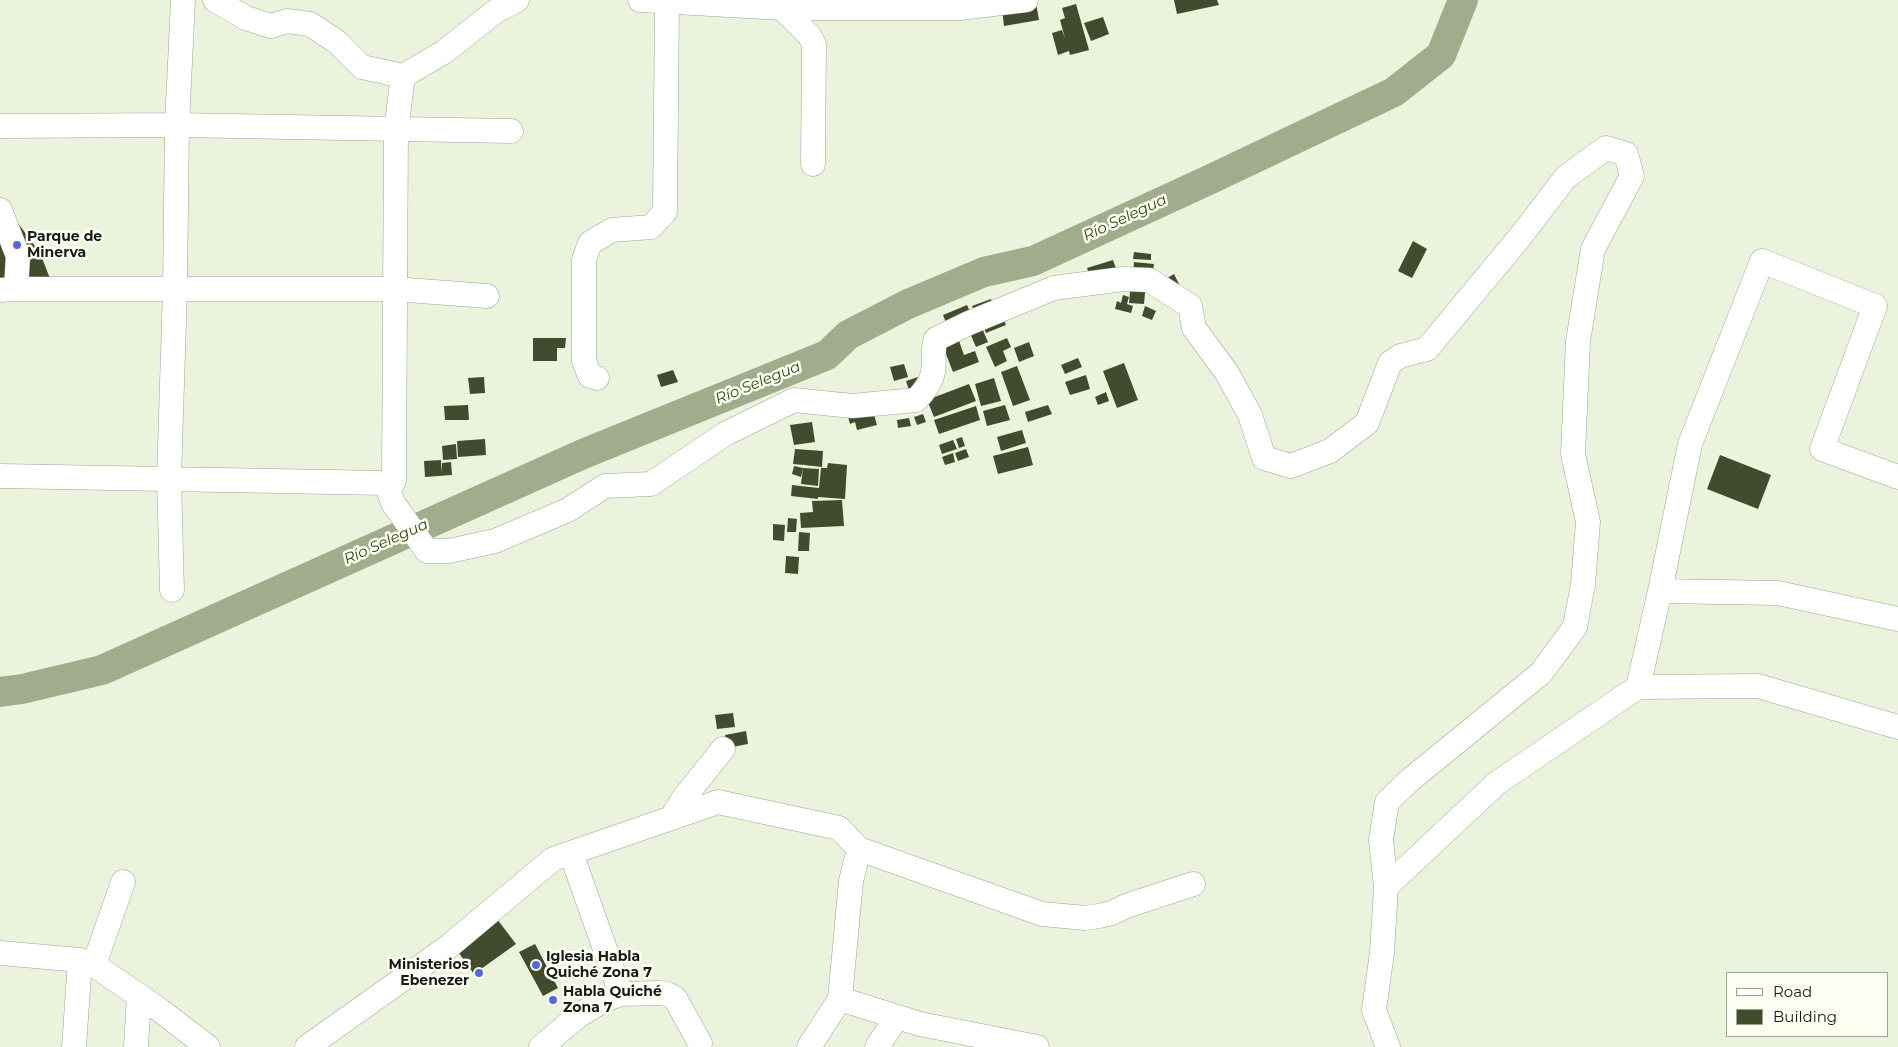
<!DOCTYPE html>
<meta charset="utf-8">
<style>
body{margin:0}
#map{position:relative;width:1898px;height:1047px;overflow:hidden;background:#ecf3dd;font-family:Montserrat,sans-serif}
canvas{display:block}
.legend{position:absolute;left:1726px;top:972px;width:162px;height:65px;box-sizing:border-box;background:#fafff2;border:1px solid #a0a399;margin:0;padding:6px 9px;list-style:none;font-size:15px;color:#181a13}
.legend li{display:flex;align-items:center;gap:10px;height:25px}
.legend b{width:25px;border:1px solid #a0a399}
</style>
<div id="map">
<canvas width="1898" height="1047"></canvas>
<ul class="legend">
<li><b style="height:6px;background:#fff"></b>Road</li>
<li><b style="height:14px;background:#434b2f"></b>Building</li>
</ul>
</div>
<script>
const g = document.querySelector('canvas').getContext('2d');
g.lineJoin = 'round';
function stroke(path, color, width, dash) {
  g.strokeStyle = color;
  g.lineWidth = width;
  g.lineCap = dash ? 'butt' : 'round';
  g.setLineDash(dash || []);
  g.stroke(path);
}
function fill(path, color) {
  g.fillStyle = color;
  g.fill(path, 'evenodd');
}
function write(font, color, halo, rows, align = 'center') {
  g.font = font + ' Montserrat,sans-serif';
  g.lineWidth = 5;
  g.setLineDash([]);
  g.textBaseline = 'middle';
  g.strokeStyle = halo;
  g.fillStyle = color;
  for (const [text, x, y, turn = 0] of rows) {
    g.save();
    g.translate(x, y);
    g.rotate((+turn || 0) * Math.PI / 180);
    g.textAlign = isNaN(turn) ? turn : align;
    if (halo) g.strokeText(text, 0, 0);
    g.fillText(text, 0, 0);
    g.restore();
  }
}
stroke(new Path2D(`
 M0 692 22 689 102 670 583 454 827 355 848 335 908 304 984 272 1033 261 1211 179 1394 92 1441 55 1463 0`), '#a2ac8d', 30);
fill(new Path2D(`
 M1174 0H1217L1219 5 1177 14Z
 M1036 3 1039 20 1004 26 1002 9Z
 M1076 4 1089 50 1070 55 1069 51 1058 55 1052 33 1062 30 1065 38 1060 20 1065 18 1062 8Z
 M1103 17 1109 34 1091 41 1084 23Z
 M12 215 40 253 51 281 0 284V237Z
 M1413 241 1427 249 1412 278 1398 271Z
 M1134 252 1151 254V260L1133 259Z
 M1113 260 1118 274 1092 283 1087 268Z
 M1134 262 1154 264 1152 276 1133 274Z
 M1174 274 1180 286 1164 280Z
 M1131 281 1146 282 1144 304 1129 303Z
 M1123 295 1129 297 1127 304 1133 306 1131 313 1115 309 1117 301 1121 303Z
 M991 299 995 309 976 316 972 306Z
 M967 305 973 318 949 330 943 315Z
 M1145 306 1156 311 1152 320 1142 316Z
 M1001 313 1006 325 986 333 981 321Z
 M979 321 988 342 976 347 970 333Z
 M533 338H566L565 348H557V361H533Z
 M958 338 964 355 975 351 979 362 953 372 942 344Z
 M1007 338 1011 347 1003 351 1007 361 995 367 986 347Z
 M1029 342 1034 356 1019 362 1014 348Z
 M1078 358 1082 367 1065 374 1061 365Z
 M1124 363 1138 400 1117 408 1103 371Z
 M904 364 908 377 894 381 890 367Z
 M1017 366 1030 400 1013 406 1001 372Z
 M673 370 678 382 661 387 657 375Z
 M1086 375 1090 389 1070 395 1065 382Z
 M484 377 485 393 470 394 468 378Z
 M918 377 922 388 910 393 906 381Z
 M994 378 1001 401 981 406 975 384Z
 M969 384 976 401 934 417 927 400Z
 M1106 392 1109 401 1098 405 1095 397Z
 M468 405 469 420H445L444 406Z
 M1005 405 1010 420 987 426 983 411Z
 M1048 405 1052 414 1028 422 1025 412Z
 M976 406 980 420 939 434 934 420Z
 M873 411 877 425 857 430 855 422 850 424 848 417Z
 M923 414 926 422 917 425 914 417Z
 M909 418 911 426 898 428 897 420Z
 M812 422 815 442 794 445 790 425Z
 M1022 430 1026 443 1001 451 997 437Z
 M962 437 965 446 959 448 956 439Z
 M485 439 486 455 458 457 457 441Z
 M953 440 957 449 942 454 939 445Z
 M456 444 457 459 443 460 442 446Z
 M1028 447 1033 465 998 474 993 456Z
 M795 449 823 451 822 467 804 465 803 464V465L793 464Z
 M966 449 969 457 958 461 955 453Z
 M953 453 955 462 945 465 942 457Z
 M1720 455 1771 475 1758 509 1707 489Z
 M441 460V473L442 463 451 462 452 475 425 477 424 461Z
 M828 463 847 465 845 499 818 497V499L791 496 792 485 819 488 821 468H827Z
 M794 466 803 468 801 477 792 474Z
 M803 468 819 469 818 486 801 484Z
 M842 500 844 526 801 528 800 513 813 512 812 501Z
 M788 518 797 519 796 532H787Z
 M773 524 785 525 784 541 773 540Z
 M799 532 810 533 809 551H798Z
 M786 556 799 557 798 574 785 573Z
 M733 713 735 727 717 729 715 715Z
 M746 731 748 744 727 748 725 735Z
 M497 919 516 944 474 974 456 949Z
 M535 944 558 988 543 996 519 952Z`), '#434b2f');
const minor = new Path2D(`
 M640 0 782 8H960L1026 0
 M782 8 809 35 814 44 813 164
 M403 76 444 52 496 11 517 0
 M0 126 177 125 511 131
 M0 210 18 256 16 289 1 290
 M16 289H394L487 296
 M597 378 590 376 584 361V260L590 243 612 230 651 227 665 212 667 3
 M0 476 386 483 394 481 396 130 403 76 362 67 337 42 310 24 287 21 271 26 246 18 215 0
 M386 483 393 503 427 551H449L495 541 568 510 605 486 651 484 725 434 794 400 852 406 916 400C922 394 929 385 932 376 936 364 931 352 936 339L969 323 1054 288 1123 279 1149 280 1190 306 1194 328 1227 373 1250 415 1264 458 1291 466 1330 451 1367 423 1390 363 1400 356 1427 349 1520 237 1566 177 1606 148 1626 154 1632 176 1593 249 1578 341 1573 454 1588 522 1583 584 1575 627 1541 673 1410 780 1387 802 1381 840 1386 887 1382 953 1374 1010 1388 1047
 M172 590 169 478 175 290 177 125 183 0
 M1660 591 1778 593 1898 619
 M1638 687 1660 591 1690 444 1762 261 1875 306 1822 449 1898 477
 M672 817 683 799 723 749
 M571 853 621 994
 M1386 887 1497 783 1638 687 1758 686 1898 727
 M0 953 80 960 94 965 157 1008 208 1047
 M94 965 123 882
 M840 999 920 1024 1037 1047
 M74 1047 80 960
 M136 1047 139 996
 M307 1047 448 947 553 859 718 802 839 828 859 849 1042 914 1085 918 1099 916 1112 913 1126 906 1193 884
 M541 1047 578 1016 604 1000 621 994 660 993 667 994 675 998 700 1043
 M809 1047 840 999 851 881 859 849
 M877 1047 897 1017`);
stroke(minor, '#9da490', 25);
stroke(minor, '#fff', 24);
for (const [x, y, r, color] of [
 [17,245,5,"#5568de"],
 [536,965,5,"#5568de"],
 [479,973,5,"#5568de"],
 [553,1000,5,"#5568de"]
]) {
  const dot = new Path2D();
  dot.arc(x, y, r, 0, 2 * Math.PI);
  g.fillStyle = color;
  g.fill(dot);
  stroke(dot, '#fafff2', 2);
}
write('bold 14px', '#181a13', '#fafff2', [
 ["Parque de",27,237],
 ["Minerva",27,253],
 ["Iglesia Habla",546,957],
 ["Quiché Zona 7",546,973],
 ["Ministerios",469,965,"right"],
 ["Ebenezer",469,981,"right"],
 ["Habla Quiché",563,992],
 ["Zona 7",563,1008]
], 'left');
write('italic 15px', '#36430f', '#fafff2', [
 ["Río Selegua",1125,218,-25],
 ["Río Selegua",758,383,-22],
 ["Río Selegua",386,542,-24]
]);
</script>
